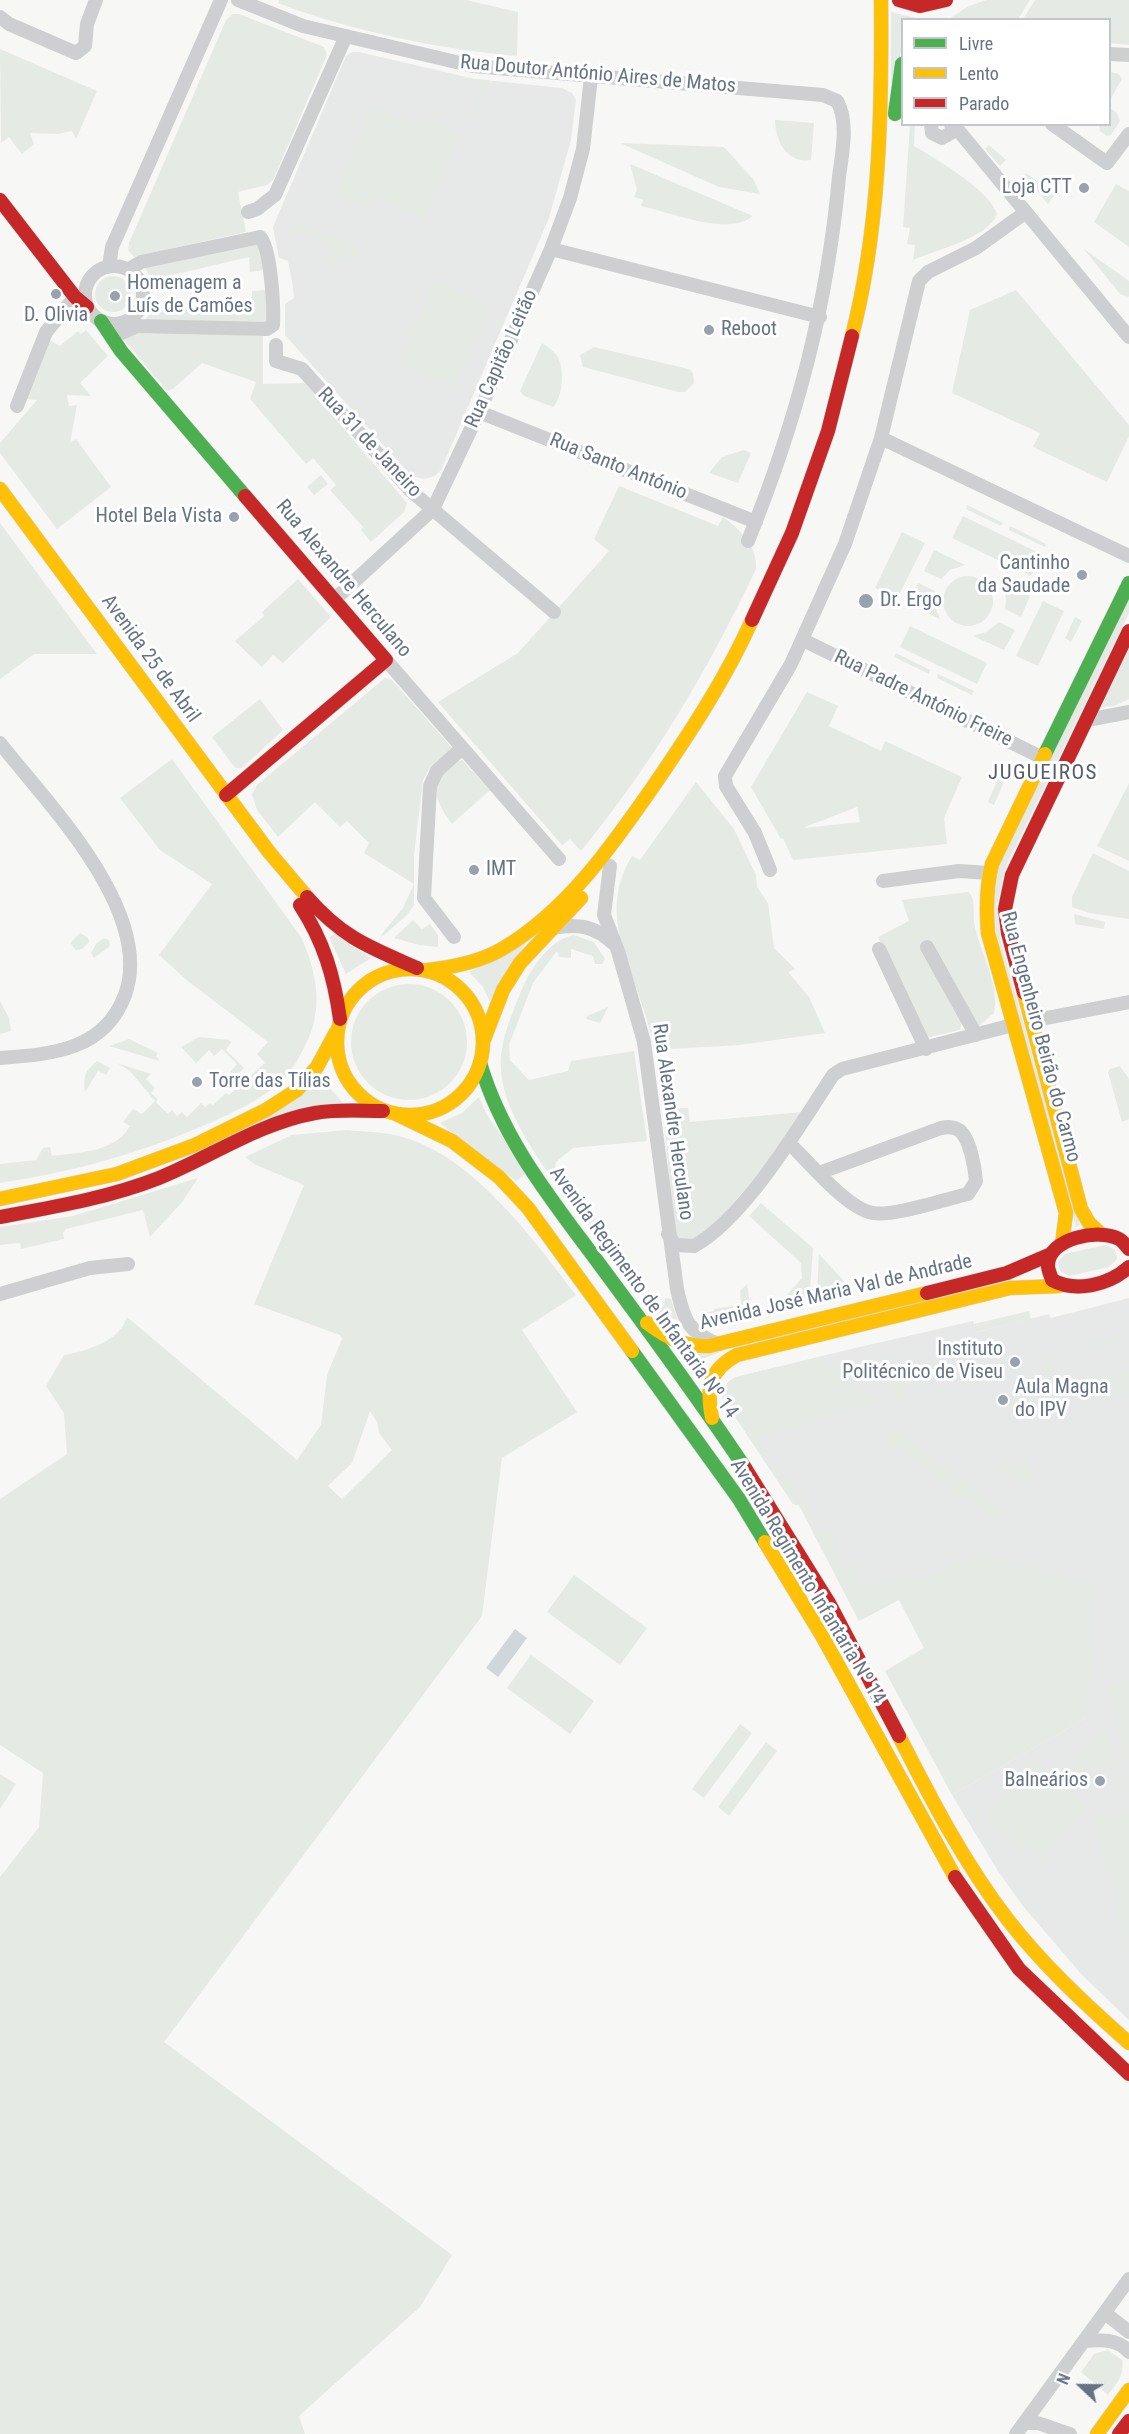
<!DOCTYPE html>
<meta charset="utf-8">
<style>
body{margin:0}
#map{position:relative;width:1129px;height:2434px;overflow:hidden;background:#f7f7f6;font-family:"Roboto Condensed",sans-serif}
canvas{display:block}
.legend{position:absolute;left:901px;top:18px;width:210px;height:108px;box-sizing:border-box;background:#fff;border:2px solid #c2c7cf;margin:0;padding:8px 10px;list-style:none;font-size:18px;color:#667387}
.legend li{display:flex;align-items:center;gap:12px;height:30px}
.legend b{width:30px;border:2px solid #c2c7cf}
.north{position:absolute;left:1051px;top:2356px;width:60px;height:60px;-webkit-text-stroke:4px #fff;paint-order:stroke;rotate:292deg;font-size:16px;font-weight:700;line-height:24px;text-align:center;color:#667387}
.north::after{content:'';display:block;margin:auto;width:21px;height:27px;background:#667387;clip-path:polygon(50% 0,100% 100%,50% 72%,0 100%)}
</style>
<div id="map">
<canvas width="1129" height="2434"></canvas>
<ul class="legend">
<li><b style="height:8px;background:#4caf50"></b>Livre</li>
<li><b style="height:8px;background:#ffc107"></b>Lento</li>
<li><b style="height:8px;background:#c62828"></b>Parado</li>
</ul>
<div class="north">N</div>
</div>
<script>
const g = document.querySelector('canvas').getContext('2d');
g.lineJoin = 'round';
function fill(path, color) {
  g.fillStyle = color;
  g.fill(path, 'evenodd');
}
function stroke(path, color, width, dash) {
  g.strokeStyle = color;
  g.lineWidth = width;
  g.lineCap = dash ? 'butt' : 'round';
  g.setLineDash(dash || []);
  g.stroke(path);
}
function write(font, color, halo, rows, align = 'center') {
  g.font = font + ' "Roboto Condensed",sans-serif';
  g.lineWidth = 6;
  g.setLineDash([]);
  g.textBaseline = 'middle';
  g.strokeStyle = halo;
  g.fillStyle = color;
  for (const [text, x, y, turn = 0] of rows) {
    g.save();
    g.translate(x, y);
    g.rotate((+turn || 0) * Math.PI / 180);
    g.textAlign = isNaN(turn) ? turn : align;
    if (halo) g.strokeText(text, 0, 0);
    g.fillText(text, 0, 0);
    g.restore();
  }
}
fill(new Path2D(`
 M359 52 475 79 562 88 572 93 576 100 571 140 549 218 441 470 435 476 424 479 411 476 285 335V304L294 298 292 281 288 261 279 258 273 227 346 56 352 52Z
 M1129 1298V2020L1082 1975 1023 1906 998 1871 952 1795 1086 1718 983 1554 859 1621 799 1505 793 1504 722 1397 728 1382 736 1377 851 1349 973 1321 977 1332 1049 1314 1051 1318Z`), '#e7e8e8');
fill(new Path2D(`
 M279 0H466L518 12 517 56C443 50 347 30 278 3Z
 M986 0H1030L1018 19H949L967 7Z
 M1035 0H1129V45L1110 43V20L1023 19Z
 M891 12 919 19 902 20V49L891 86Z
 M232 14H239L324 47 327 55 273 180 267 185 238 192 246 232 134 257 128 250 129 243 226 20Z
 M0 49 97 91 76 139 72 131 58 134 30 133 34 144 22 154 9 137 1 143Z
 M1110 72 1119 74 1122 79 1110 100Z
 M475 79 489 80 478 116 470 113 477 92Z
 M372 106 417 126 421 117 461 134 424 219 377 199 371 210 334 194Z
 M1110 108 1117 113 1120 121 1111 135 1107 136 1100 131 1099 125 1110 124Z
 M775 120 814 123 811 160C787 164 775 140 775 120Z
 M910 125H915L914 146C935 158 991 191 997 214 989 238 935 250 913 260L915 245 907 244 910 228 903 227Z
 M620 143 724 147 753 179 760 194 719 187Z
 M989 145 1006 160 1000 166 985 149Z
 M630 164 753 216C728 237 671 212 641 206L643 200 634 197 637 190Z
 M1026 173 1055 194 1048 204 1025 176Z
 M1116 184 1129 191V247L1094 222Z
 M294 219 358 248 353 260 331 263 328 244 308 235 295 236Z
 M255 243 259 247 264 270 250 272 249 257 151 280 145 267Z
 M1084 249 1129 281V297L1120 294Z
 M95 294a18 18 0 1 1 36 0a18 18 0 1 1-36 0Z
 M435 281 491 305 455 388 399 364Z
 M266 290 269 316 265 325 145 321 152 308 252 310V291Z
 M1016 290 1129 425V436L1107 482 1033 447 1040 433 952 393 970 310Z
 M86 330 108 356 80 383 91 396 67 395 69 406 77 405 70 443 76 439 111 487 57 529 0 453V443L37 400 26 399 48 339 60 346 78 331 81 334Z
 M147 332 263 336V384L305 383 407 503 404 512 371 542 361 530 363 527 330 490 336 485 313 458 306 464 250 399 256 382 202 363 173 389 167 391 124 340 132 333Z
 M542 343C547 346 553 351 557 356 565 367 563 398 553 407L524 396 520 391Z
 M594 347 689 369 693 373 694 383 685 392H678L583 367 580 355Z
 M744 450 751 453 738 483 709 473 722 457Z
 M321 475 328 484 314 495 307 487Z
 M619 486 718 526 723 517C740 529 758 547 756 569 707 672 653 763 581 851L570 839 562 845 438 702 518 653 609 551 594 539Z
 M967 505 1003 523 1001 526 966 509Z
 M963 516 1041 554 1031 576 952 538Z
 M0 523 97 654H34L0 679Z
 M1010 526 1046 544 1045 547 1009 530Z
 M902 532 925 543 897 599 875 588Z
 M934 550 965 565 950 570 941 579 924 571Z
 M943 601a25 25 0 1 1 50 0a25 25 0 1 1-50 0Z
 M298 579 331 617 283 663 273 655 262 667 235 641 264 616 262 612Z
 M1000 581 1030 596 1021 617 1005 609 1006 598Z
 M918 583 935 591V607L940 619 908 604Z
 M1129 597V613L1007 864 997 904 1001 943 1080 1225 1076 1227 996 933 993 890 997 869Z
 M1043 601 1064 611 1038 666 1016 656Z
 M1075 617 1082 621 1071 642 1065 638Z
 M999 622 1015 630 1004 650 973 636 986 632Z
 M910 626 987 663 977 684 900 647Z
 M1129 649V699L1114 706 1101 707Z
 M896 653 930 670 929 674 894 657Z
 M938 674 974 691 972 695 937 678Z
 M385 678 392 680 454 750 428 771 423 780 414 855V905L407 915 383 936 381 935 403 908 414 884 364 853 369 843 347 821 340 827 315 802 278 837 257 810 252 794 257 785Z
 M807 692 838 706 829 726 881 751 885 741 962 777 944 818 947 844 793 860 783 838 781 839 751 787ZM857 807 860 822 804 828 805 827Z
 M260 699 283 730 242 768H235L212 737Z
 M172 759 301 937C320 979 324 1017 299 1057 294 1066 288 1076 280 1083 259 1101 230 1114 205 1125 138 1154 72 1172 0 1183V1164L36 1160 43 1148 50 1147 52 1156C80 1152 114 1153 130 1126L123 1122 133 1109 142 1114 155 1101 130 1071 117 1063 151 1074 146 1079 155 1088 151 1093 158 1099 156 1102 168 1114 172 1110 177 1116 182 1112 187 1117 201 1103 205 1107 210 1103 213 1105 226 1093 229 1095 265 1063 257 1054 268 1042 189 982 159 955 212 884 160 850 120 798Z
 M462 760 490 790 452 824C434 800 424 772 462 760Z
 M1001 772 1007 775 994 805 988 802Z
 M696 782 734 829 756 875 757 887 768 903 774 948 795 969 788 972 809 997 825 1033 740 1045 654 1050C644 982 591 922 632 856L640 860Z
 M1129 783V861L1097 846Z
 M1093 853 1129 871V919L1089 913 1072 907V897Z
 M968 892C977 898 972 916 975 927 981 953 1000 987 994 1013L979 1026 962 1021 960 1030 925 1038 878 937 909 921 902 900Z
 M1074 914 1105 922 1104 929 1075 924Z
 M413 920 422 929 430 924 438 935V947L419 945 394 938Z
 M80 933 88 938 89 942 82 949 76 950 70 943Z
 M335 934 371 958 346 974 329 937Z
 M574 935 594 942 605 959 602 964H595L593 956 571 949V958L559 957 557 951 533 983 509 1045 510 1060 529 1080 568 1071 571 1061 634 1051 647 1141 573 1148 556 1162 555 1167 611 1239 604 1246C570 1201 503 1125 501 1069 499 1042 512 1014 522 989 532 967 549 940 574 935Z
 M104 938 109 940 110 946 94 958 91 953 96 944Z
 M527 941 490 1002 483 987 469 972Z
 M351 1042a58 58 0 1 1 116 0a58 58 0 1 1-116 0Z
 M0 1001 9 1018 11 1031 0 1034Z
 M608 1007 600 1023 586 1019 587 1016Z
 M199 1037 229 1040 231 1042 226 1050 244 1068 235 1077 230 1072 237 1064 222 1049 214 1056 209 1050 196 1063 181 1047Z
 M129 1039 156 1052 158 1053 156 1056 160 1061 109 1046Z
 M97 1061 110 1068 106 1075 98 1071 85 1092C83 1077 85 1071 97 1061Z
 M1120 1066 1129 1079V1119L1122 1122 1108 1072 1110 1069Z
 M324 1072 331 1089 343 1103 101 1184Z
 M479 1097 487 1115 528 1172 516 1181 440 1123 462 1113Z
 M678 1108H688L690 1122 803 1112C770 1159 738 1203 696 1241H679L674 1233 664 1118Z
 M347 1130C367 1132 387 1132 406 1138 475 1159 534 1240 576 1295L522 1330 577 1412 502 1458 482 1616 164 2042 452 2255 420 2307 299 2416 305 2434H0V1877L39 1827 43 1773 0 1745V1499L67 1454 64 1413 46 1386 64 1355C87 1351 120 1341 127 1317L297 1460 321 1425 327 1375 342 1339 340 1335 254 1304 304 1185 256 1165 245 1157 292 1135ZM370 1411 377 1422 379 1433 392 1450 342 1499 328 1486 352 1463Z
 M198 1178 183 1201 150 1237 143 1210 66 1229 63 1233 64 1239 21 1249 20 1243 0 1245V1227L73 1216Z
 M761 1203 813 1248 810 1292 807 1297 778 1305 802 1278 801 1263 749 1216Z
 M1105 1245C1113 1247 1117 1251 1117 1259L1109 1267 1069 1276 1060 1271 1058 1261 1065 1254Z
 M819 1254 843 1280 844 1288 817 1293Z
 M747 1284 750 1304 741 1305 740 1291Z
 M665 1298 671 1299 678 1320C668 1319 654 1312 647 1305L659 1309 664 1305Z
 M733 1306 734 1315 709 1320 701 1314 714 1311V1309Z
 M1029 1311 1031 1319 976 1332 974 1324Z
 M1123 1334 1124 1340 1090 1349 1089 1342Z
 M728 1349 702 1359 691 1368 683 1360 684 1356Z
 M895 1352 900 1373 916 1370 919 1373 926 1371 928 1381 902 1386 905 1401 856 1362Z
 M820 1357 876 1402 758 1438 784 1479 790 1478 805 1505 811 1504 820 1534 835 1531 845 1568 857 1565 862 1585 909 1573 912 1583 980 1552 1097 1586 1086 1718 952 1795 885 1671 924 1648 899 1600 859 1621 799 1505 793 1504 722 1397 728 1382 736 1377Z
 M1051 1357 1054 1372 1045 1374 1042 1358Z
 M1129 1371V1394L1101 1401 1096 1379Z
 M1064 1387 1069 1410 1031 1420 1025 1396Z
 M894 1429 1005 1513 997 1523 887 1440Z
 M1028 1459 1032 1477 1023 1488 1001 1470 1000 1465Z
 M574 1575 647 1628 620 1665 547 1612Z
 M531 1655 594 1701 570 1734 507 1688Z
 M1129 1680V1780L1106 1685Z
 M740 1724 752 1733 704 1798 692 1789Z
 M1107 1729 1122 1789 1117 1790 1110 1765 1084 1772 1091 1797 1089 1798 1064 1777 1099 1731Z
 M766 1742 777 1751 729 1816 718 1807Z
 M1031 1759 1088 1807 1041 1862 985 1814Z
 M0 1774 16 1784 0 1809Z
 M1129 1809V1958L1093 1818Z
 M1108 2350 1122 2360C1125 2375 1117 2383 1108 2395L1081 2372 1094 2354Z`), '#e6eae4');
fill(new Path2D(`
 M515 1629 527 1638 498 1677 486 1668Z`), '#d0d6da');
const fast = new Path2D(`
 M895 114 902 64
 M101 321 121 351 245 496
 M1045 754 1129 583
 M480 1063C503 1141 552 1200 600 1265 649 1331 699 1399 745 1468
 M632 1351 739 1499 765 1542`);
const slow = new Path2D(`
 M852 336C880 227 882 112 881 0
 M0 489 269 852 307 897
 M1045 754 992 864C986 887 986 909 988 933L1066 1213 1062 1244
 M337 1042a73 73 0 1 1 146 0a73 73 0 1 1-146 0Z
 M428 970C454 967 480 962 502 949 569 910 616 840 659 778 693 728 727 676 752 620
 M1024 993 1081 1209 1089 1223 1101 1234
 M483 1042 503 990 520 963 581 898
 M396 1114 452 1141 499 1177 528 1208 632 1351
 M0 1199 117 1174 195 1145 266 1110 297 1090 317 1067 336 1032
 M647 1323C667 1338 684 1347 709 1346L927 1293
 M712 1418C706 1388 709 1370 737 1355L1010 1288 1059 1286
 M765 1542 821 1634 955 1877
 M899 1736C931 1799 964 1863 1008 1920 1043 1965 1086 2005 1129 2043
 M1097 2434 1129 2390`);
const jam = new Path2D(`
 M899 0 920 6 946 0
 M0 200 75 297 87 307
 M752 620 792 533 828 431 852 336
 M226 795 386 660 245 496
 M307 897C343 938 369 947 417 968
 M300 905C324 942 334 976 340 1019
 M1024 993 1008 933 1005 909 1012 875 1129 631
 M0 1217C54 1207 108 1198 159 1178 211 1157 259 1123 315 1113 337 1109 360 1111 383 1111
 M1129 1249C1126 1246 1123 1241 1119 1239 1100 1228 1047 1238 1048 1266 1048 1270 1051 1276 1052 1280 1076 1293 1109 1285 1129 1267
 M927 1293 1007 1273 1049 1255
 M745 1468 829 1603 899 1736
 M955 1877 1019 1969 1129 2074
 M1119 2434 1129 2421`);
stroke(fast, '#d2d4d5', 15);
stroke(slow, '#d2d4d5', 15);
stroke(jam, '#d2d4d5', 15);
stroke(new Path2D(`
 M238 0 303 26 473 66 823 95 837 101C849 122 842 154 839 177 827 307 797 420 748 541
 M0 17 9 24 76 53 85 46 87 24 96 0
 M1110 54 1129 55
 M931 124 932 133 942 138 951 133 952 124
 M953 124 1129 337
 M1052 124 1107 163 1129 134
 M248 212 257 209 275 195 346 36
 M551 249 820 317
 M85 295a29 29 0 1 1 58 0a29 29 0 1 1-58 0Z
 M109 266 112 247 221 0
 M122 333 137 326 267 329 273 325C274 308 271 248 260 237L141 262 129 269
 M276 345V361L302 369 411 491 554 612
 M17 406 46 332 75 297
 M479 412 756 522
 M881 438 1129 556
 M335 599 433 509 479 412 551 249 570 198 583 149 591 77
 M803 640 1043 758
 M386 660 559 859
 M1087 720 1129 712
 M0 743C48 804 155 912 125 995 104 1051 52 1054 0 1058
 M610 866 604 915 618 951 644 1042 677 1289C684 1320 688 1332 718 1344
 M770 870 755 833 726 786 725 776 791 664 845 544 881 438 919 281 928 272 976 248 1026 212
 M883 881 959 871 989 873
 M553 928C578 923 595 926 614 944
 M454 937 424 898 430 786 437 771 462 748
 M927 947 976 1035
 M879 949 926 1049
 M1031 1021 1129 1002
 M789 1143C809 1162 847 1209 873 1213 892 1217 946 1199 968 1194L976 1181C975 1168 970 1138 959 1130 953 1126 947 1127 941 1128L819 1173
 M668 1234 675 1245 694 1246C745 1218 801 1124 833 1075L842 1069 1013 1025
 M0 1294 90 1268 128 1264
 M1105 2313 1129 2332
 M1084 2341C1100 2340 1118 2338 1129 2352
 M1025 2423H1038L1070 2434
 M1016 2434 1129 2279`), '#cecfd1', 14);
stroke(fast, '#4caf50', 14);
stroke(slow, '#ffc107', 14);
stroke(jam, '#c62828', 14);
for (const [x, y, r, color] of [
 [1084,188,6,"#99a1ae"],
 [56,294,6,"#99a1ae"],
 [115,296,6,"#99a1ae"],
 [709,330,6,"#99a1ae"],
 [234,517,6,"#99a1ae"],
 [1082,575,6,"#99a1ae"],
 [866,601,8,"#99a1ae"],
 [474,870,6,"#99a1ae"],
 [197,1082,6,"#99a1ae"],
 [1015,1362,6,"#99a1ae"],
 [1003,1400,6,"#99a1ae"],
 [1100,1781,6,"#99a1ae"]
]) {
  const dot = new Path2D();
  dot.arc(x, y, r, 0, 2 * Math.PI);
  g.fillStyle = color;
  g.fill(dot);
  stroke(dot, '#fff', 2);
}
write('20px', '#667387', '#fff', [
 ["Rua Doutor António Aires de Matos",598,75,5],
 ["Rua Capitão Leitão",502,359,-66],
 ["Rua 31 de Janeiro",369,443,47],
 ["Rua Santo António",618,467,22],
 ["Rua Alexandre Herculano",343,579,50],
 ["Avenida 25 de Abril",150,659,54],
 ["Rua Padre António Freire",923,699,26],
 ["Rua Engenheiro Beirão do Carmo",1040,1037,75],
 ["Rua Alexandre Herculano",672,1122,82],
 ["Avenida Regimento de Infantaria Nº 14",643,1293,54],
 ["Avenida José Maria Val de Andrade",836,1293,-13],
 ["Avenida Regimento Infantaria Nº 14",807,1582,59]
]);
write('20px', '#667387', '#fff', [
 ["Loja CTT",1072,188,"right"],
 ["Homenagem a",127,284],
 ["Luís de Camões",127,307],
 ["D. Olivia",56,316,"center"],
 ["Reboot",721,330],
 ["Hotel Bela Vista",222,517,"right"],
 ["Cantinho",1070,564,"right"],
 ["da Saudade",1070,587,"right"],
 ["Dr. Ergo",880,601],
 ["IMT",486,870],
 ["Torre das Tílias",209,1082],
 ["Instituto",1003,1350,"right"],
 ["Politécnico de Viseu",1003,1373,"right"],
 ["Aula Magna",1015,1388],
 ["do IPV",1015,1411],
 ["Balneários",1088,1781,"right"]
], 'left');
g.letterSpacing = '1.5px';
write('21px', '#545d6b', '#fff', [
 ["JUGUEIROS",1043,774]
]);
g.letterSpacing = '0px';
</script>
